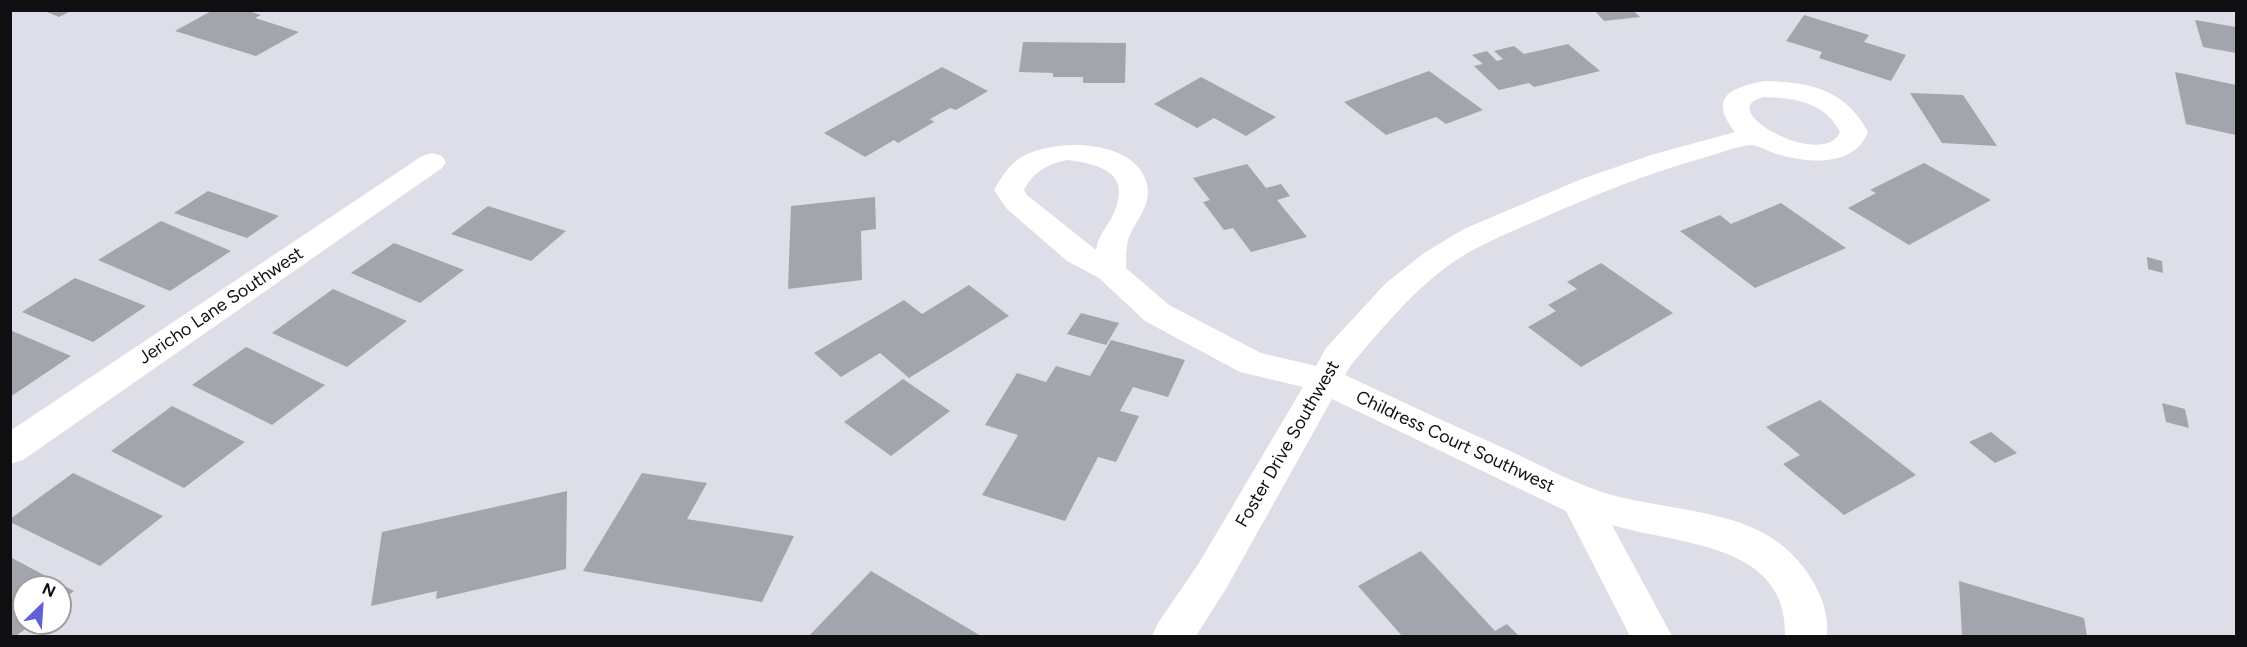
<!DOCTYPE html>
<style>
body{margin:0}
#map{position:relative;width:2247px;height:647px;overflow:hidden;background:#dddee7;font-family:Figtree,sans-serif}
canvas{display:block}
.frame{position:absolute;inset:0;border:12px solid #0f0f12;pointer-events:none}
.north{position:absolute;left:12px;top:575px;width:60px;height:60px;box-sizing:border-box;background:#fff;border:2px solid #9f9fa0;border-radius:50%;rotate:25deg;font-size:16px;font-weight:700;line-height:24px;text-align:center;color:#0f0f12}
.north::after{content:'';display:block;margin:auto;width:21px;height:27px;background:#6060d9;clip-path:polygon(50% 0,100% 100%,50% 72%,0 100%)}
</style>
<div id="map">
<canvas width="2247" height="647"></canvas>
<div class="frame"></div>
<div class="north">N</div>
</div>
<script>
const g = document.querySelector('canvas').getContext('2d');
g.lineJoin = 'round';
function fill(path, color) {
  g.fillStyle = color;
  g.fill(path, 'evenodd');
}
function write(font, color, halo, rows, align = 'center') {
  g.font = font + ' Figtree,sans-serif';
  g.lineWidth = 5;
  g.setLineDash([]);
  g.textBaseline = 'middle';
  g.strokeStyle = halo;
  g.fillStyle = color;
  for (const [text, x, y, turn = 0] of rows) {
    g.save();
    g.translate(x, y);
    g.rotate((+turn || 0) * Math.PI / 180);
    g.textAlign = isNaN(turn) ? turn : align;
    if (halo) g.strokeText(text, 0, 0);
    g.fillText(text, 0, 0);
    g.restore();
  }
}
fill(new Path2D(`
 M42 10H73L59 17Z
 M213 10H245L261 15 255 18 299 32 256 56 175 31Z
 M1594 10H1633L1640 17 1604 21Z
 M1804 15 1869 35 1864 42 1906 55 1891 81 1819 58 1822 52 1786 41Z
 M2195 20 2236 27V53L2203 47Z
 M1023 42 1126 43 1125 83H1083V77H1053V73L1019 72Z
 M1568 44 1600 71 1534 87 1529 83 1499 90 1474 66 1483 64 1472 55 1487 51 1497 61 1503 59 1494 51 1514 46 1524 54Z
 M942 67 988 91 956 110 950 108 930 119 934 122 898 143 894 140 865 157 824 133Z
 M1429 71 1483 110 1446 124 1436 117 1386 135 1344 102Z
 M2175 72 2236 85V135L2186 124Z
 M1201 77 1276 117 1246 136 1214 118 1197 128 1154 104Z
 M1910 93 1963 95 1997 146 1942 143Z
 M1924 163 1991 200 1909 245 1848 208 1876 193 1870 190Z
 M1247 164 1266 188 1281 184 1290 196 1277 200 1307 237 1251 252 1233 228 1224 230 1203 202 1210 200 1193 178Z
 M208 191 279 216 247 238 174 213Z
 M875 197 876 229 861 231 862 280 788 289 791 206Z
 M1781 203 1846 248 1755 288 1680 231 1720 215 1731 224Z
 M488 206 566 231 531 261 451 234Z
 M161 221 231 251 170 291 98 260Z
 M394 243 464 270 420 303 351 273Z
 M2147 257 2162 261 2163 273 2148 269Z
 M1601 263 1673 313 1581 367 1528 327 1556 311 1548 305 1577 289 1567 282Z
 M75 278 146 306 93 342 22 312Z
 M969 285 1009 316 909 378 880 353 841 377 814 353 904 300 922 314Z
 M333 289 407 321 347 367 272 333Z
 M1081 313 1119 323 1106 345 1067 334Z
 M10 330 71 356 10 397Z
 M1111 340 1185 360 1168 397 1133 387 1120 411 1139 416 1116 462 1098 457 1065 521 982 495 1018 435 985 425 1017 373 1046 382 1056 366 1090 376Z
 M246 347 325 385 272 425 192 385Z
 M903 379 950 411 891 456 844 422Z
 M1820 400 1916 475 1844 515 1783 464 1800 455 1766 427Z
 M2162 403 2185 409 2189 428 2166 422Z
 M172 406 245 442 184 488 111 451Z
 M1991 432 2017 453 1995 463 1969 442Z
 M73 473 163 516 100 566 10 522V519Z
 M642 473 707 483 687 519 794 536 762 602 583 571Z
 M567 491 566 569 436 599 437 591 371 606 382 532Z
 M1421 551 1495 631 1507 624 1519 636H1402L1358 586Z
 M10 557 74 591 60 602V587H24V623H33L16 636H10Z
 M871 571 981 636H809Z
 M1959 581 2084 618 2087 636H1962Z`), '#a3a5ad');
fill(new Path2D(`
 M1764 81C1810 82 1845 89 1868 132 1854 168 1807 163 1777 154 1769 152 1758 145 1751 145 1736 146 1718 154 1703 158 1646 174 1592 196 1538 220 1506 234 1473 247 1445 268 1409 295 1380 331 1351 365L1345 375C1400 401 1455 426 1510 451 1536 463 1562 477 1588 487 1645 510 1720 505 1772 538 1803 558 1831 599 1827 636H1785C1788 542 1677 545 1612 525L1672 636H1630L1566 511 1332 399 1227 587 1196 636H1152L1158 623 1199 563 1303 387 1240 372 1145 321 1099 278 1067 261 1007 209 994 190C1001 178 1008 166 1020 158 1052 138 1132 138 1146 181 1154 204 1135 220 1128 240 1126 249 1126 259 1126 268L1169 305 1261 353 1316 366 1326 348 1386 283 1424 253 1464 229 1579 180 1651 155 1735 132C1708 97 1730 88 1764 81ZM1764 97C1795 98 1825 102 1840 132 1824 171 1710 109 1764 97ZM1067 160C1099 164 1132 172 1114 213 1108 226 1098 235 1096 250L1027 195 1024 190C1033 172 1048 164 1067 160Z
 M432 153 442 156 446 162 442 168 23 460 10 464V431L422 156Z`), '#fff');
write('18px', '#0f0f12', '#fff', [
 ["Jericho Lane Southwest",221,306,-34],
 ["Childress Court Southwest",1455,442,25],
 ["Foster Drive Southwest",1288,444,-60]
]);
</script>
